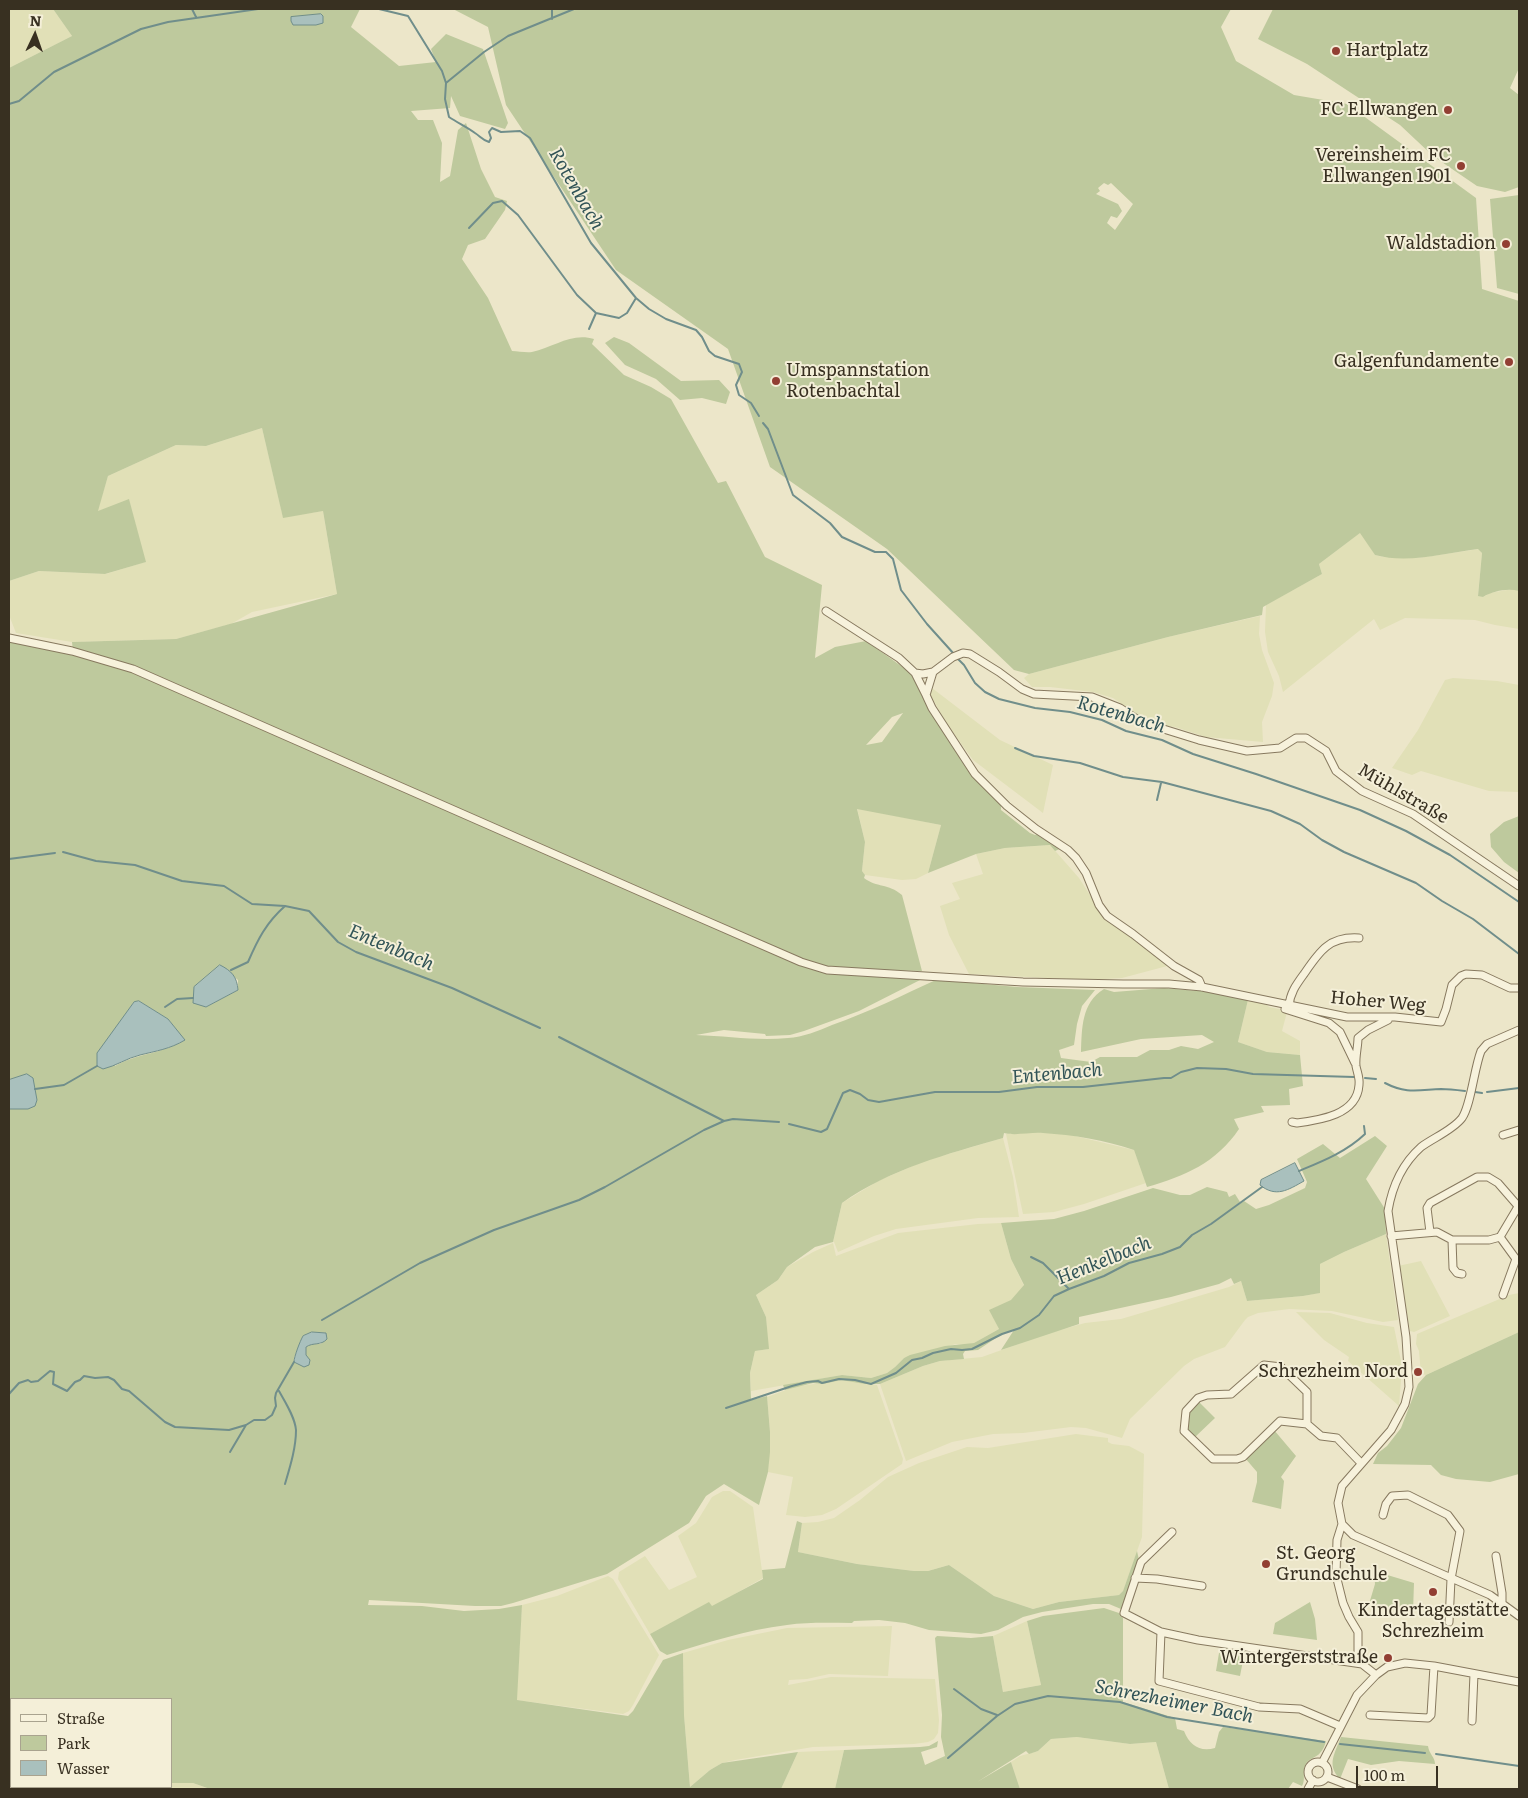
<!DOCTYPE html>
<meta charset="utf-8">
<style>
body{margin:0}
#map{position:relative;width:1528px;height:1798px;overflow:hidden;background:#ece6c9;font-family:Literata,serif}
canvas{display:block}
.frame{position:absolute;inset:0;border:10px solid #383021;pointer-events:none}
.legend{position:absolute;left:10px;top:1698px;width:162px;height:90px;box-sizing:border-box;background:#f4efd8;border:1px solid #a9a38f;margin:0;padding:6px 9px;list-style:none;font-size:15px;color:#383021}
.legend li{display:flex;align-items:center;gap:10px;height:25px}
.legend b{width:25px;border:1px solid #a9a38f}
.north{position:absolute;left:10px;top:10px;width:50px;height:50px;-webkit-text-stroke:4px #f4efd8;paint-order:stroke;rotate:3deg;font-size:14px;font-weight:700;line-height:20px;text-align:center;color:#383021}
.north::after{content:'';display:block;margin:auto;width:18px;height:22px;background:#383021;clip-path:polygon(50% 0,100% 100%,50% 72%,0 100%)}
.scale{position:absolute;left:1356px;top:1766px;width:82px;height:22px;box-sizing:border-box;border:2px solid #383021;border-top:0;padding-left:6px;font-size:15px;line-height:18px;white-space:nowrap;color:#383021;-webkit-text-stroke:4px #f4efd8;paint-order:stroke}
</style>
<div id="map">
<canvas width="1528" height="1798"></canvas>
<div class="frame"></div>
<ul class="legend">
<li><b style="height:6px;background:#f7f2dc"></b>Straße</li>
<li><b style="height:14px;background:#bec99d"></b>Park</li>
<li><b style="height:14px;background:#a9c0bd"></b>Wasser</li>
</ul>
<div class="north">N</div>
<div class="scale">100 m</div>
</div>
<script>
const g = document.querySelector('canvas').getContext('2d');
g.lineJoin = 'round';
function fill(path, color) {
  g.fillStyle = color;
  g.fill(path, 'evenodd');
}
function stroke(path, color, width, dash) {
  g.strokeStyle = color;
  g.lineWidth = width;
  g.lineCap = dash ? 'butt' : 'round';
  g.setLineDash(dash || []);
  g.stroke(path);
}
function write(font, color, halo, rows, align = 'center') {
  g.font = font + ' Literata,serif';
  g.lineWidth = 4;
  g.setLineDash([]);
  g.textBaseline = 'middle';
  g.strokeStyle = halo;
  g.fillStyle = color;
  for (const [text, x, y, turn = 0] of rows) {
    g.save();
    g.translate(x, y);
    g.rotate((+turn || 0) * Math.PI / 180);
    g.textAlign = isNaN(turn) ? turn : align;
    if (halo) g.strokeText(text, 0, 0);
    g.fillText(text, 0, 0);
    g.restore();
  }
}
fill(new Path2D(`
 M9 9H53L72 36 9 68Z
 M262 428 283 517 323 511 337 594 252 612 231 624 176 639 72 642 16 633 9 615V581L39 571 106 574 145 562 129 500 97 512 108 476 176 445 206 446Z
 M1361 532 1375 555 1383 557 1418 558 1479 549 1482 553 1478 595 1483 597 1490 593 1513 589 1519 591V629L1495 625 1475 620 1405 618 1380 630 1374 619 1283 692 1279 676 1268 652 1265 632 1266 605 1322 574 1319 564Z
 M1260 616 1259 634 1262 650 1274 683 1272 696 1262 722 1263 742 1206 737 1175 727 1159 725 1139 719 1134 712 1113 698 1093 692 1050 687H1032L1024 678 1029 674 1168 637Z
 M1453 678 1497 681 1519 685 1518 792 1489 791 1421 771 1412 775 1392 768 1418 730 1445 680Z
 M932 688 1000 740 1053 765 1043 813 973 760 946 723 930 694Z
 M857 808 941 825 928 873 916 879 902 880 865 875 862 871 865 842Z
 M1050 845 1079 878 1099 909 1171 965 1122 978 1088 980 969 974 949 935 940 906 960 899 952 883 983 874 976 854 1005 848Z
 M1248 1000 1266 1004 1269 1007 1284 1010 1287 1012 1282 1031 1300 1041V1055L1267 1052 1238 1042Z
 M1040 1132 1071 1135 1134 1150 1146 1183 1084 1204 1054 1212 1023 1214 1006 1134Z
 M1003 1138 1013 1177 1019 1217 978 1218 896 1229 874 1236 838 1252 834 1242H833L842 1203 878 1181 924 1161Z
 M1001 1223 1011 1259 1024 1286 1011 1301 990 1310 999 1329 974 1343 966 1345 956 1344 904 1358 895 1367 887 1373 871 1378 842 1375 751 1391 750 1373 755 1351 768 1349 766 1317 756 1295 778 1280 787 1267 813 1252 833 1243 836 1256 898 1233 978 1224Z
 M1386 1234 1398 1320 1383 1322 1332 1311 1289 1309 1258 1313 1248 1317 1245 1320 1225 1347 1194 1359 1184 1366 1130 1419 1122 1438 1086 1428 1071 1427 1023 1433 993 1434 952 1442 906 1461 880 1384 923 1366 940 1361 982 1357 1049 1333 1085 1323 1121 1319 1229 1287 1241 1281 1247 1301 1303 1296 1319 1293 1320 1264 1344 1252Z
 M1421 1261 1450 1316 1414 1332 1410 1331 1398 1266Z
 M1519 1293V1332L1426 1375 1421 1374 1419 1351 1416 1344 1417 1334 1509 1295Z
 M1296 1312 1330 1313 1367 1323 1394 1327 1402 1366 1399 1406 1348 1361 1349 1357 1324 1340Z
 M841 1380 877 1385 903 1459 902 1464 836 1509 822 1515 805 1517 786 1515 793 1477 768 1472 770 1432 767 1397 794 1387Z
 M1076 1434 1108 1438V1442L1112 1444 1129 1446 1144 1454 1142 1537 1123 1591 1119 1595 1059 1602 1033 1609 994 1596 949 1565 928 1571H914L857 1564 798 1552 802 1523 818 1522 834 1518 860 1500 888 1477 919 1463 967 1447 988 1448Z
 M723 1491H730L753 1507 763 1578 712 1607 709 1603 650 1634 618 1579 619 1572 645 1556 669 1590 697 1577 678 1536 696 1523 712 1497Z
 M608 1576 613 1579 659 1655 633 1705 629 1711 623 1714 516 1700 522 1605 557 1596Z
 M1027 1621 1041 1685 1003 1692 993 1636Z
 M892 1626 888 1676 829 1674 807 1679 789 1680 788 1685 831 1677 935 1679 939 1720 938 1733 934 1739 928 1742 914 1744 813 1747 735 1760 722 1763 710 1770 690 1787 684 1715 683 1653 728 1640 787 1628Z
 M10 1729H11V1787H128L129 1789H9Z
 M1077 1737 1130 1744 1156 1742 1169 1789H1020L1011 1762 1020 1756 1038 1751 1051 1739Z
 M844 1750 835 1789H781L798 1752Z
 M171 1783H193L210 1789H131V1787H171Z`), '#e1e0b7');
fill(new Path2D(`
 M53 9H360L351 27 399 66 436 62 431 49 446 34 483 49 508 123 505 129 460 116 451 96 450 108 411 111 418 120H433L442 143 440 182 450 176 458 130 466 123 481 169 495 197 507 201 505 210 485 239 468 245 462 259 488 298 512 351C518 351 526 353 532 352 554 347 572 332 594 339L592 344 624 375 651 387 671 399 718 483 726 481 765 557 822 585 815 658 835 647 866 641 911 673 934 714 1001 804V810L1030 833 1035 835 1039 833 1062 848 1055 851 1050 845 1005 848 976 854 928 873 941 825 857 809 865 842 862 871 865 875 864 878C877 888 888 883 902 895L922 971 811 968 924 978 859 1011 804 1031 790 1035 766 1036 765 1034 724 1030 696 1035C727 1036 757 1041 788 1038 803 1037 818 1031 832 1025 869 1012 903 995 938 979L950 981 1017 987 1095 990 1082 1006 1077 1024 1074 1045 1059 1050 1061 1058 1091 1062 1100 1057H1137L1150 1050H1169L1181 1046 1198 1049 1214 1042 1202 1035 1141 1039 1081 1052C1082 1029 1081 1003 1104 989L1114 992 1164 988 1198 991 1199 989 1248 1000 1238 1042 1267 1052 1300 1055 1303 1086 1289 1089 1290 1105 1261 1106 1264 1112 1234 1119 1239 1129C1216 1163 1185 1176 1147 1187L1134 1150C1105 1140 1073 1135 1043 1133 1030 1132 1016 1136 1004 1133L1003 1138C947 1154 890 1169 842 1203L833 1242 815 1247 787 1267 778 1280 756 1295 766 1317 769 1349 755 1351 750 1373 751 1400 767 1396 770 1432V1452L768 1472 759 1505 724 1484 706 1496 689 1523 607 1574 513 1603 501 1606H475L369 1600 368 1605 422 1606 464 1611 499 1609 522 1605 517 1700 628 1716 633 1711 663 1660 683 1653 684 1715 690 1787 710 1770 722 1763 798 1752 781 1789H210L193 1783H171V1699H11V1729L9 1731V1109H18L10 1078 9 1080V631L12 641 73 651 72 642 176 639 337 594 323 511 283 518 262 428 206 446 176 445 108 476 98 511 129 499 146 562 105 574 39 571 9 581V68L72 36ZM903 713 882 742 866 745 892 717ZM220 965 238 980V990L206 1007 194 987ZM139 1001 168 1019 184 1040C163 1054 137 1053 115 1066V1030L134 1002ZM312 1332 326 1333 321 1344H310L306 1347V1355L299 1364 294 1362C294 1353 301 1345 303 1336Z
 M453 9H1231L1221 27 1236 61 1294 95 1347 104 1476 198 1482 289 1519 301V591C1508 588 1493 591 1483 597L1478 596 1482 553 1478 549C1445 553 1408 564 1375 555L1360 533 1319 564 1322 574 1263 607 1262 615 1168 637 1029 674 1014 670 887 549 770 467 728 349 616 270 506 105 488 27ZM1104 183 1108 185 1111 183 1133 204 1115 230 1107 223 1111 216 1117 218 1122 211 1118 204 1096 194 1100 191 1098 188Z
 M1273 9H1519V68L1510 88 1519 95V187L1505 192 1477 186 1433 156 1400 125 1307 64 1258 39Z
 M1519 195V294L1497 288 1490 199Z
 M614 337 629 343 681 381 719 380 730 392 726 404 702 398 680 400 656 379 625 365 605 343Z
 M1519 816V873L1504 862 1491 847 1490 834 1504 822Z
 M1375 1136 1387 1146 1366 1179 1385 1209 1386 1234 1344 1252 1320 1264V1293L1303 1296 1247 1301 1241 1281 1234 1284 1231 1278 1219 1284 1171 1297 1079 1317V1324L1001 1350 1014 1330 1002 1334 978 1350 965 1351 963 1354 964 1359 940 1361 923 1366 880 1384H865L841 1380 823 1384 813 1383 785 1390 783 1385 842 1375 871 1378 887 1373 895 1367 904 1358 910 1355 945 1346 974 1343 999 1329 989 1310 1011 1300 1024 1285 1011 1259 1001 1223 1054 1219 1084 1211 1153 1188 1180 1195H1190L1207 1187 1227 1192 1229 1197 1235 1194 1240 1202 1225 1214 1244 1201 1256 1209 1269 1205 1305 1188 1307 1182 1297 1159 1323 1144 1340 1158Z
 M1519 1332V1474L1490 1482 1456 1479 1441 1475 1431 1465 1373 1464 1378 1453 1387 1446 1401 1428 1418 1384 1426 1375Z
 M1199 1402 1215 1418 1194 1438 1187 1431 1188 1412Z
 M1274 1430 1296 1456 1281 1477 1284 1481 1281 1509 1252 1502 1257 1482V1472L1245 1458Z
 M797 1521 802 1523 798 1552 857 1564 914 1571H928L949 1565 994 1596 1033 1609 1059 1602 1119 1595 1123 1591 1137 1551 1139 1560 1125 1603 1121 1609 1109 1604H1093L1042 1612 1023 1617 998 1630 981 1634 929 1630 905 1623 879 1620 854 1621 852 1623C830 1623 808 1622 787 1625 746 1630 706 1643 667 1655L660 1651 650 1634 709 1602 712 1606 763 1579 762 1570 785 1568Z
 M1374 1571 1414 1583 1413 1612 1369 1604 1375 1584Z
 M1310 1602 1315 1619 1317 1640 1273 1634 1275 1623Z
 M1104 1608 1119 1613 1123 1618V1702L1175 1718 1177 1729 1184 1731C1190 1746 1200 1752 1215 1748L1219 1732 1223 1727 1326 1741C1325 1745 1323 1750 1320 1753 1316 1758 1308 1758 1305 1766 1302 1773 1306 1779 1302 1786L1293 1782 1288 1789H1169L1156 1742 1130 1744 1077 1737 1051 1739 1038 1751 1029 1754 1026 1751 977 1782 1011 1762 1020 1789H835L844 1750 920 1747 929 1746 938 1741 937 1747 921 1752 925 1765 945 1756 941 1737 942 1715 935 1638 937 1636 971 1638 993 1636 1003 1692 1041 1685 1027 1621 1043 1616Z
 M1220 1647 1245 1650 1240 1676 1216 1671Z
 M1341 1737 1428 1746C1429 1754 1435 1757 1435 1764L1399 1761 1371 1765 1348 1759 1340 1779C1326 1765 1335 1753 1341 1737Z`), '#bec99d');
const water = new Path2D(`
 M321 14 323 16V23L316 25H293L291 21V17Z
 M220 965C232 971 237 977 238 990L206 1007 193 1003 194 987Z
 M139 1001 168 1019 185 1040C170 1049 156 1051 140 1055 127 1058 116 1066 103 1069L97 1066V1053L134 1002Z
 M27 1074 33 1078 37 1100 35 1106 28 1109H9V1080Z
 M1295 1163 1304 1181C1288 1190 1276 1198 1260 1185L1261 1180Z
 M312 1332 326 1333 327 1339C321 1346 313 1342 306 1347V1355L310 1360 309 1365 304 1367 294 1362C294 1357 300 1341 303 1336Z`);
fill(water, '#a9c0bd');
stroke(water, '#708e8b', 1);
stroke(new Path2D(`
 M192 9 196 17
 M379 9 408 16 442 71 446 83 445 99 449 117C458 123 467 127 475 133 481 137 482 140 489 142L491 138 489 132 492 128 501 132 520 131 530 138 591 243 636 298 649 309 666 319 696 330 702 337 709 351 715 356 739 364 742 372 736 385 739 395 751 403 759 416
 M552 19V9
 M446 83 484 52 508 36 574 9
 M9 104 19 101 54 72 141 29 168 22 258 9
 M469 228 493 203 502 201 518 215 577 295 596 313 619 318 627 313 636 298
 M589 329 596 313
 M763 423 768 429 793 495 830 523 842 537 875 552H886L893 559 901 590 927 624 954 654
 M957 658 964 665 975 683 985 692 999 699 1035 708 1070 712 1102 720 1126 731 1162 740 1193 754 1256 774 1360 810 1406 831 1450 855 1519 902
 M1015 748 1034 756 1080 763 1123 777 1162 782 1271 811 1300 824 1322 840 1344 852 1416 883 1442 901 1473 919 1519 954
 M1157 800 1161 783
 M63 852 96 861 135 865 182 881 224 886 252 904 285 906 309 911 338 942 356 952 452 988 540 1028
 M9 859 55 853
 M231 970 248 962C258 939 266 923 285 906
 M165 1007 177 999 193 998
 M559 1037 724 1121 733 1119 779 1122
 M1365 1078 1376 1079
 M1385 1083C1406 1094 1418 1090 1441 1089 1449 1089 1457 1090 1465 1091
 M35 1089 64 1085 97 1066
 M1475 1092 1482 1093
 M1487 1092 1519 1088
 M789 1124 821 1132 827 1129 843 1093 850 1090 860 1094 868 1100 879 1102 935 1092H999L1037 1087H1083L1164 1078H1171L1181 1072 1197 1068 1226 1069 1253 1074 1354 1077
 M1299 1171C1323 1161 1346 1152 1365 1134L1364 1126
 M1031 1257 1043 1263 1069 1289
 M322 1320 420 1263 494 1230 579 1200 605 1187 704 1130 724 1121
 M279 1391C285 1402 295 1417 296 1430 296 1448 290 1467 285 1484
 M9 1394 19 1383 28 1380 31 1382 38 1381 50 1371 54 1372 53 1384 67 1391 75 1382 80 1380 84 1376 95 1378 108 1377 114 1380 122 1389 129 1391 165 1422 175 1427 229 1430 246 1425 254 1420H265L272 1415 276 1406 275 1398 276 1393 294 1362
 M726 1408 792 1386 807 1382 818 1381 822 1383 839 1379 855 1380 871 1384 896 1373 912 1360 922 1358 933 1353 951 1349 962 1350 972 1349 1002 1334 1020 1328 1039 1315 1054 1296 1069 1289 1104 1276 1129 1263 1162 1254 1180 1247 1192 1235 1211 1224 1262 1187
 M230 1452 246 1425
 M954 1689 981 1709 997 1715
 M1340 1744 1425 1753
 M1436 1754 1519 1766
 M948 1758 997 1716 1015 1704 1048 1696 1120 1702 1167 1717 1324 1742`), '#708e8b', 2);
const minor = new Path2D(`
 M826 611 899 658 915 673 923 674 933 672 953 657 963 653 970 654 999 672 1022 689 1034 694 1092 697 1120 708 1141 722 1199 740 1247 751 1280 748 1296 738H1306L1326 751 1336 771 1362 791 1413 814 1519 886
 M9 638 72 651 133 669 693 915 801 962 827 970 1023 982 1123 984H1169L1202 987 1347 1017H1395L1441 1022 1446 1009 1452 985 1461 976 1466 974 1482 975 1510 988H1519
 M933 672 926 695 932 708 975 774 1007 806 1036 829 1068 850 1076 858 1086 873 1099 905 1107 916 1133 934 1174 966 1199 980 1202 987
 M915 673 926 695
 M1289 1006C1290 993 1296 985 1304 974 1319 952 1329 936 1359 938
 M1285 1009 1329 1023 1340 1032 1355 1063
 M1519 1030 1487 1044 1481 1051C1474 1069 1471 1105 1462 1118 1453 1130 1433 1138 1421 1147 1402 1164 1392 1187 1388 1211L1406 1337 1409 1387 1405 1404 1391 1430 1342 1486 1338 1503 1342 1524 1353 1535 1490 1595 1519 1616
 M1292 1122 1297 1123C1320 1120 1357 1115 1359 1085 1360 1078 1357 1072 1356 1066 1355 1057 1358 1047 1358 1038L1368 1030 1388 1020
 M1503 1135 1519 1130
 M1430 1232 1427 1208 1430 1203 1477 1177H1488L1498 1183 1518 1206
 M1391 1236 1437 1232 1452 1240H1489L1500 1237 1519 1205
 M1500 1237 1516 1259H1519
 M1452 1240 1453 1268 1457 1273 1462 1274
 M1503 1295 1516 1259
 M1307 1424V1392L1281 1367 1264 1365 1231 1394 1207 1395 1198 1398 1186 1411 1184 1431 1213 1459H1237L1243 1457 1280 1421 1307 1424 1321 1436 1337 1438 1361 1463
 M1383 1515 1386 1504 1392 1496 1408 1495 1448 1515 1460 1531 1451 1579 1449 1622
 M1342 1524 1337 1540 1336 1575 1343 1603 1349 1617 1358 1632V1654L1362 1664
 M1172 1532 1141 1562 1124 1613 1161 1632 1198 1640 1362 1664 1376 1675
 M1496 1556 1502 1593V1602
 M1135 1578 1157 1579 1202 1586
 M1161 1632 1159 1681 1259 1707 1300 1709 1340 1726
 M1370 1715 1428 1718 1431 1715 1434 1666
 M1472 1721 1474 1674
 M1308 1772a10 10 0 1 1 20 0a10 10 0 1 1-20 0Z
 M1322 1763 1357 1695 1376 1675 1387 1667 1405 1663 1434 1666 1519 1682
 M1327 1777 1358 1789
 M1308 1789 1313 1780`);
stroke(minor, '#87795f', 9);
stroke(minor, '#f7f2dc', 7);
for (const [x, y, r, color] of [
 [1336,51,5,"#923f33"],
 [1448,110,5,"#923f33"],
 [1461,166,5,"#923f33"],
 [1506,244,5,"#923f33"],
 [1509,362,5,"#923f33"],
 [776,381,5,"#923f33"],
 [1418,1372,5,"#923f33"],
 [1266,1564,5,"#923f33"],
 [1433,1592,5,"#923f33"],
 [1388,1658,5,"#923f33"]
]) {
  const dot = new Path2D();
  dot.arc(x, y, r, 0, 2 * Math.PI);
  g.fillStyle = color;
  g.fill(dot);
  stroke(dot, '#f4efd8', 2);
}
write('18px', '#383021', '#f4efd8', [
 ["Hartplatz",1346,51,"left"],
 ["FC Ellwangen",1438,110],
 ["Vereinsheim FC",1451,156],
 ["Ellwangen 1901",1451,177],
 ["Waldstadion",1496,244],
 ["Galgenfundamente",1499,362],
 ["Umspannstation",786,371,"left"],
 ["Rotenbachtal",786,392,"left"],
 ["Schrezheim Nord",1408,1372],
 ["St. Georg",1276,1554,"left"],
 ["Grundschule",1276,1575,"left"],
 ["Kindertagesstätte",1433,1611,"center"],
 ["Schrezheim",1433,1632,"center"],
 ["Wintergerststraße",1378,1658]
], 'right');
write('18px', '#383021', '#f4efd8', [
 ["Mühlstraße",1403,794,30],
 ["Hoher Weg",1378,1002,5]
]);
write('italic 19px', '#325457', '#f4efd8', [
 ["Rotenbach",576,189,60],
 ["Rotenbach",1121,715,16],
 ["Entenbach",391,948,23],
 ["Entenbach",1057,1074,-5],
 ["Henkelbach",1104,1261,-22],
 ["Schrezheimer Bach",1174,1702,11]
]);
</script>
